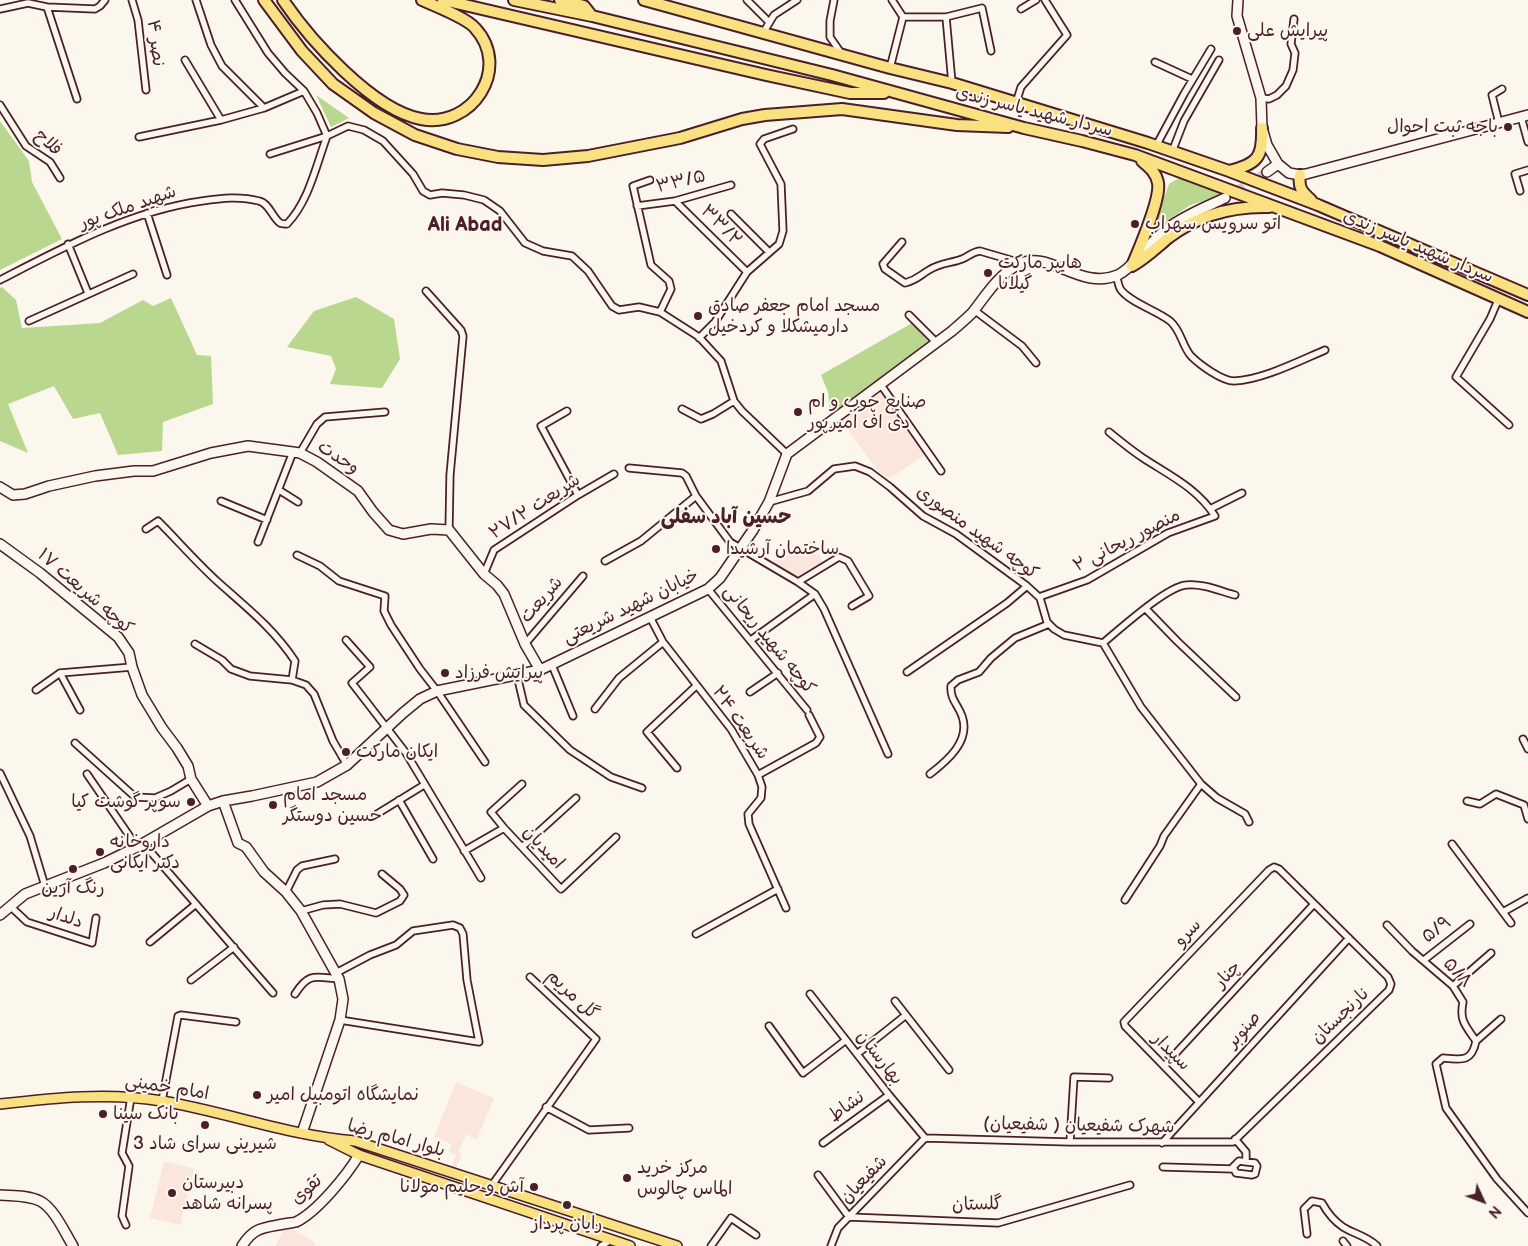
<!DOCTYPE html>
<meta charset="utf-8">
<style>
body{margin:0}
#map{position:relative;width:1528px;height:1246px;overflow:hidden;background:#fbf7ec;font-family:"Balsamiq Sans",sans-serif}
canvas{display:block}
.north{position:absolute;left:1458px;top:1176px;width:50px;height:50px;-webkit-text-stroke:4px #fbf7ec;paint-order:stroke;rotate:133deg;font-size:14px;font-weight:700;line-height:20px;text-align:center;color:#4a1f2b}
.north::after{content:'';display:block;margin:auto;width:18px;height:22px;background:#4a1f2b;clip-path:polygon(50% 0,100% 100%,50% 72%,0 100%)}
</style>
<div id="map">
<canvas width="1528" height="1246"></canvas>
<div class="north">N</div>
</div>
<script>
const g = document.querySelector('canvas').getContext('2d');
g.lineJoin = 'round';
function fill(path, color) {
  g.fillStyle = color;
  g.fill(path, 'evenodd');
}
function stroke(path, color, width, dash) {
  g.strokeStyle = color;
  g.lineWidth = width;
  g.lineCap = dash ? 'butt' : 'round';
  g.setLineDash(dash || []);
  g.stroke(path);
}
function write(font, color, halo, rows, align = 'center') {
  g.font = font + ' "Balsamiq Sans","Playpen Sans Arabic",sans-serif';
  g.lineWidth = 4;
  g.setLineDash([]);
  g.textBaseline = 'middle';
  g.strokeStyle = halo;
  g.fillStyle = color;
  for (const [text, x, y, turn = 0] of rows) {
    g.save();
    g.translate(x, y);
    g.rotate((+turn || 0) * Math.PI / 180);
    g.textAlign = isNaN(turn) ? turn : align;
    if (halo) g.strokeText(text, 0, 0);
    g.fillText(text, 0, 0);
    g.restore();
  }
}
fill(new Path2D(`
 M881 393 925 455 889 479 877 470 841 420Z
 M812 539 823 562 798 578 784 571 773 561Z
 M456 1082 494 1098 477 1139 466 1135 459 1151 462 1154 456 1169 451 1167 456 1155 449 1152 452 1144 434 1137Z
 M164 1161 194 1169 180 1225 150 1218Z
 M290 1227 315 1243 313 1246H275L285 1229Z`), '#fae6db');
fill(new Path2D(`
 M316 95 349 118 331 127Z
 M0 121 29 161 32 182 62 239 0 270Z
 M1179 178 1187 179 1218 191 1219 194C1212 201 1202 201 1193 204 1181 209 1171 222 1158 223L1156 219 1169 184Z
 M2 287 16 300 22 328 100 323 143 300 153 306 171 298 197 355 211 356 213 404 163 422 162 451 118 455 100 413 73 419 54 386 8 404 28 453 0 441V288Z
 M356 297 394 319 400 359 382 388 330 384 336 369 331 356 287 347 314 311Z
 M912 323 931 344 835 413 830 411 828 392 821 375Z`), '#b9d78f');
stroke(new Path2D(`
 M1225 198 1267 172`), '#d8ccc5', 9, [9, 4.5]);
const street = new Path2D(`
 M132 0 138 20 146 90
 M196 0 211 45 222 66 264 108 304 91
 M235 0 268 53 285 73 304 91 317 113 327 136
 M747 0 769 22
 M834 0 830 21V37L841 53
 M47 7 77 99
 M0 9 28 3 47 7 95 9 100 6 105 0
 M1021 9 1036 0
 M903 17H946
 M763 33 774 15 797 0
 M185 60 221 120
 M1155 62 1192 79
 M890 68 903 17 892 0
 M952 83 946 17 982 8 991 51
 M1261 98 1269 99 1277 95 1286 86 1293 70 1295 53 1291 44 1294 19
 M1016 103 1021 87 1067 35 1045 0
 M0 105 26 146 50 162 60 178
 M1521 117 1528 142
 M1499 123 1492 95 1502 89
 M139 137 221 120 264 108
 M1156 146 1184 94 1211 49
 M1172 152 1184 121 1219 60
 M270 154 327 136 348 126 364 130 383 141 413 174 423 191 430 195 442 193 464 195 484 200 500 211 525 243 543 251 572 256 588 271 612 306 619 310 639 307 660 312 699 337 721 361 734 401 742 411 787 454
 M650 180 633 186 651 265 669 281 671 289 660 312
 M1520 191 1515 174 1528 170
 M675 201 747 272
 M637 206 675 201 731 185
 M147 213 167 275
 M731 214 769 252
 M902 242 883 264 885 269 905 283C917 280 919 276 929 270 940 263 952 263 962 259 969 256 972 252 980 251L1021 263
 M68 244 88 293
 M1116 275C1118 280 1118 286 1121 290 1131 303 1156 310 1170 321 1181 330 1182 346 1191 356 1200 365 1222 381 1234 381 1262 380 1299 361 1325 350
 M0 280C64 247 130 211 202 201 222 198 240 196 259 201 269 203 272 217 280 223 282 224 285 224 287 224 309 201 316 166 327 136
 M426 291 461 330 463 336 450 475 449 530
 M1499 298 1490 319 1456 377 1509 425
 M974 310 1022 346 1036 363
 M909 315 937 343
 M29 321 133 274
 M699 338 715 322 747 272 779 244 783 231 781 184 760 144 764 139 793 129
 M881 385 941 471
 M682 409 701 419 713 414 734 401
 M567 411 541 426 578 495
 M300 453 317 424 325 417 385 412
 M629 468 682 473 686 476 696 496 730 542 798 582 815 594 824 609 888 754
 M279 490 298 502
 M221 501 267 520
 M769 502 808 491 834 469 855 466 870 472 890 487 923 516 956 534 1027 586 1040 598 1047 622 1054 629 1064 635 1103 643
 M1210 509 1242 493
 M146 529 158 521C178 541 197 563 218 582 247 608 273 628 295 661L292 680
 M258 542 293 452
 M297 555 320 566 339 581 385 596 384 611 391 625 420 669 437 691 485 762
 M605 561 641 541 696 496
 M484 574 494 550 578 495 614 474
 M798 582 839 557 848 561 869 596 852 606
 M708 589 807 710
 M1039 597 1087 580 1168 533 1215 516C1197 488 1169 475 1143 458 1131 450 1120 441 1109 432
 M1146 609 1177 641 1236 697
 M650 617 663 642 731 729 758 775 762 787 761 798 748 814 749 824 786 908
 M346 640 370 667 352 683 406 753 481 878
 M751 640 815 594
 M1103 643 1141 707 1201 784 1217 798 1245 814 1249 822
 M1103 643C1120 629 1166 587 1186 585 1202 583 1220 591 1235 595
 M195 644 222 660 231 669 250 676 292 680 306 685 314 694 333 741 347 765
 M525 644 583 576
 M552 665 573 716
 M907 672 1007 603 1027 586
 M60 673 80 710
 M517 675 524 705 570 750 611 777 642 788
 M36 690 60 673 132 667
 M750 692 778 673
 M595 709 619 678 663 642
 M1523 739 1528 749
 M75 743 135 797 155 798 171 791 191 779
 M677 768 647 732 696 686
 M0 773 30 836 45 886
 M87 774 137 847
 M930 774C947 761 971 741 962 716 958 704 950 700 951 686L958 680 979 672 991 658 1015 638 1049 624
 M758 775 816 743 820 737 809 715
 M399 800 433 859
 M1467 801 1480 804 1496 794 1524 805 1528 819
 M372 817 424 785
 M504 828 491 812 522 784
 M143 843 273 993
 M1452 844 1511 923
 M522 847 576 798
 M464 851 504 828 561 889 616 837
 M286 892 297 870 302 866 335 859
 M1125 900 1160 846 1164 836 1201 784
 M10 906 27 922 92 943 96 918
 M301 911 323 905 340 904 376 913 400 901 404 895 400 889 382 874
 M1503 912 1528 898
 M1387 925 1412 951 1453 986 1463 1002C1459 1021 1466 1026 1476 1041 1472 1062 1462 1060 1443 1058L1436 1064 1446 1108 1497 1179 1528 1213
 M696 934 778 889
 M150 942 196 904
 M1424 960 1470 924
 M336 973 370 955 396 945 413 931 453 925 460 928 463 934 467 980 479 1042 340 1020
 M191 980 234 947
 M1453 986 1491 953
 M295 994C309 972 315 977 339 979
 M810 994 889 1095 925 1138
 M895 1001 949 1070
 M769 1026 803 1073 846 1040
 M1476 1041 1501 1019
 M857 1054 906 1015
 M1164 1066 1314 904
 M162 1101 178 1016 181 1015 236 1022
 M546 1107 589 1130 629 1128
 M925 1138 1070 1142H1233L1389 990 1391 984 1388 977 1279 869 1274 867 1269 870 1124 1022 1125 1026 1199 1102
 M1235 1139 1246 1152V1162
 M1070 1142 1074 1077 1109 1078
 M823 1143 889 1095
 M1162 1143 1349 938
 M1239 1161 1255 1163 1257 1166 1255 1174 1252 1175 1236 1173 1233 1167Z
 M1163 1167 1233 1169
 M818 1175 849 1217 998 1223 1130 1185
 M492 1185 596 1039 530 977
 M126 1225 122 1216 129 1166 122 1153 131 1097
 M1307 1234 1304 1209 1312 1201 1322 1203C1327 1212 1334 1221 1343 1227 1354 1234 1367 1236 1377 1246
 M1343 1241 1347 1246
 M601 1246 611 1240
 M711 1246 731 1218 756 1235
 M831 1246 838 1228 925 1138`);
const secondary = new Path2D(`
 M1238 0 1237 16 1261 98 1262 128 1267 145 1278 164 1289 173 1300 175 1306 174 1528 115
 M1267 172 1278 164
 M0 487 13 495 25 494 49 486 95 476 134 471H153L211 453 248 446 300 453 317 462 358 491 373 512 389 530 403 534 431 529 449 530 484 574 497 585 504 594 525 644 540 670
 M0 544 40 573 118 637 129 653 132 667 142 695 162 728 177 748 188 766 191 779 208 806
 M223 801 238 843 246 847 264 872 286 892 301 911 339 979 343 999 340 1020 302 1133
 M0 915 25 894 104 863 137 847 208 806 223 801 252 796 317 782 347 765 403 713 420 699 437 691 540 670 708 589 720 578 753 530 769 502 787 454 952 331C959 325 966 319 972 313 987 294 997 276 1019 264 1049 249 1080 291 1118 275 1130 269 1137 258 1146 249 1152 242 1160 234 1168 228 1185 215 1206 207 1225 198
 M0 1195C13 1196 28 1195 40 1201 54 1208 65 1233 73 1246
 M242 1246C254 1227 263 1228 284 1224 288 1223 292 1223 296 1222 317 1212 347 1175 359 1155`);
const primary = new Path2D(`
 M0 1104C54 1098 108 1092 162 1101 227 1112 290 1136 355 1141L677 1246
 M329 1140 359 1155 630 1246`);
const highway = new Path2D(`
 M264 0 302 51 333 84 374 113 415 135 457 149 498 157 543 160 588 156 680 138 742 119 765 115 842 109 957 125 1008 127
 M283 0C310 40 373 110 421 119 472 129 512 68 475 28 467 18 435 6 422 0
 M443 0 766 75 850 93H884
 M514 0 592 16 832 75 1024 128 1082 141 1135 155 1380 246 1528 312
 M560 0 584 6 592 16
 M644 0 890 68 952 83 1148 143 1229 171 1318 205 1528 295
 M1229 171C1258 164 1263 157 1262 128
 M1300 175C1298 188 1302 192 1311 200
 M1132 266C1146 258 1156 248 1168 238 1198 215 1232 206 1269 207
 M1132 266C1139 249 1161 199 1158 183 1156 172 1149 167 1142 161`);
stroke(street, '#4a1f2b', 9);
stroke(secondary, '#4a1f2b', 12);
stroke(primary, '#4a1f2b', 12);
stroke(highway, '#4a1f2b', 14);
stroke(street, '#fbf7ec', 5.5);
stroke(secondary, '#fbf7ec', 9);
stroke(primary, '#f9e181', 9);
stroke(highway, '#f9e181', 10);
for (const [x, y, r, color] of [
 [1237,31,5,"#4a1f2b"],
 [1508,127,5,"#4a1f2b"],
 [1135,224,5,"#4a1f2b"],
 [988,273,5,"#4a1f2b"],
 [698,316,5,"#4a1f2b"],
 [798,412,5,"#4a1f2b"],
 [716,549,5,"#4a1f2b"],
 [445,673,5,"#4a1f2b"],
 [346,752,5,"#4a1f2b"],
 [191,802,5,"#4a1f2b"],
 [273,805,5,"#4a1f2b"],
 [100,852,5,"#4a1f2b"],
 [73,869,5,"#4a1f2b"],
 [257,1095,5,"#4a1f2b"],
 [103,1114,5,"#4a1f2b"],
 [205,1125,5,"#4a1f2b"],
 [627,1178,5,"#4a1f2b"],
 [534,1187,5,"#4a1f2b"],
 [172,1193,5,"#4a1f2b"],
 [567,1205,5,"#4a1f2b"]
]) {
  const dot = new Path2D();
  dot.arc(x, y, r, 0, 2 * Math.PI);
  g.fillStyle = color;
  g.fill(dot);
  stroke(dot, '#fbf7ec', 2);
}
write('18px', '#4a1f2b', '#fbf7ec', [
 ["پیرایش علی",1247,31],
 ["باجه ثبت احوال",1498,127,"right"],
 ["اتو سرویس سهراب",1145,224],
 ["هایپر مارکت",998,263],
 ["گیلانا",998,284],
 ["مسجد امام جعفر صادق",708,306],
 ["دارمیشکلا و کردخیل",708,327],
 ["صنایع چوب و ام",808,402],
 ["دی اف امیرپور",808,423],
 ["ساختمان آرشیدا",726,549],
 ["پیرایش فرزاد",455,673],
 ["ایکان مارکت",356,752],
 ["مسجد امام",283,795],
 ["حسین دوستگر",283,816],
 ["سوپر گوشت کیا",181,802,"right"],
 ["داروخانه",110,842],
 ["دکتر ایکانی",110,863],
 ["رنگ آرین",73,888,"center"],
 ["نمایشگاه اتومبیل امیر",267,1095],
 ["بانک سینا",113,1114],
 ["شیرینی سرای شاد 3",205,1144,"center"],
 ["مرکز خرید",637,1168],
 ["الماس چالوس",637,1189],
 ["دبیرستان",182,1183],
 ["پسرانه شاهد",182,1204],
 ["آش و حلیم مولانا",524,1187,"right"],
 ["رایان پرداز",567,1224,"center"]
], 'left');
write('18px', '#4a1f2b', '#fbf7ec', [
 ["نصر ۴",155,43,83],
 ["سردار شهید یاسر زندی",1034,112,14],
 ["فلاح",48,143,43],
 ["۳۳/۵",681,182,-13],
 ["شهید ملک پور",128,208,-19],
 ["۳۳/۲",721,226,45],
 ["سردار شهید یاسر زندی",1418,247,23],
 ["وحدت",338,458,33],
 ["شریعت ۲۷/۲",535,507,-33],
 ["کوچه شهید منصوری",977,533,36],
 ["منصور ریحانی ۲",1127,541,-27],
 ["کوچه شریعت ۱۷",85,592,41],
 ["شریعت",542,600,-49],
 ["خیابان شهید شریعتی",631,607,-26],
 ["کوچه شهید ریحانی",769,640,51],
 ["شریعت ۲۴",740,723,55],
 ["امیدیان",543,848,47],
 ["دلدار",66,918,19],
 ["۵/۹",1437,930,-38],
 ["سرو",1188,933,-46],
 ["۵/۸",1457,973,47],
 ["چنار",1228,975,-47],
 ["گل مریم",572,995,43],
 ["نارنجستان",1341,1016,-44],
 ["صنوبر",1244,1030,-48],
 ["سپیدار",1171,1052,45],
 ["بهارستان",879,1058,52],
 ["امام خمینی",167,1088,9],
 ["نشاط",847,1107,-36],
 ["شهرک شفیعیان ( شفیعیان)",1079,1126,1],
 ["بلوار امام رضا",396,1139,15],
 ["شفیعیان",864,1180,-46],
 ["تقوی",307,1190,-42],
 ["گلستان",977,1205,-1]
]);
write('bold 20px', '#4a1f2b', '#fbf7ec', [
 ["Ali Abad",465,226],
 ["حسین آباد سفلی",726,518]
]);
</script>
